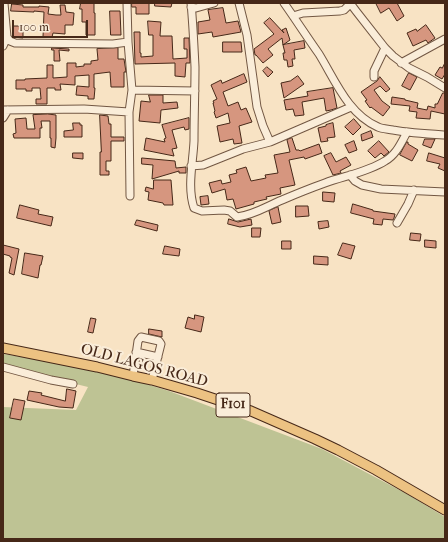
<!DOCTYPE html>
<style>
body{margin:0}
#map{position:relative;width:448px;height:542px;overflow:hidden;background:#f8e3c4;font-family:"IM FELL French Canon",serif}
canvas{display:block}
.frame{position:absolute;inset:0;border:4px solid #462818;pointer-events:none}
.scale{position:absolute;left:12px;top:20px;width:76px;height:18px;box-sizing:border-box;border:2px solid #462818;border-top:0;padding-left:5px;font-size:12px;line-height:14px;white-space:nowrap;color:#462818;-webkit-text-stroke:3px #faedd9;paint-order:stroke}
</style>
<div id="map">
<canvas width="448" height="542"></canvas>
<div class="frame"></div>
<div class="scale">100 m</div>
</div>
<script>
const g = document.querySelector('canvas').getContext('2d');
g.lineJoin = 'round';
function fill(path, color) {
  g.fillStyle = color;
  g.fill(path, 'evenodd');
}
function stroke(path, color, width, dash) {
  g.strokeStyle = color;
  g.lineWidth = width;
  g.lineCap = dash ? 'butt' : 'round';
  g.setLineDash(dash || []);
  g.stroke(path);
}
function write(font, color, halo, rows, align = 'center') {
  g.font = font + ' "IM FELL French Canon",serif';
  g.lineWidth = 4;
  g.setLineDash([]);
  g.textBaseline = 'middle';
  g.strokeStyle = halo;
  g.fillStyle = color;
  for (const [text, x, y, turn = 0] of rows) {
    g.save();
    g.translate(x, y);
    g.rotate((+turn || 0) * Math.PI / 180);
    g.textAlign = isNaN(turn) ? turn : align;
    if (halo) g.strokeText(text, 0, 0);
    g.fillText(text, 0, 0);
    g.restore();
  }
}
fill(new Path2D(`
 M3 354 97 369 169 391 322 449 407 494 445 517V539H3V407L76 410 88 387 3 366Z`), '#bec394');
const building = new Path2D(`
 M81 3H94V13H95V35H86V22H82V9H80Z
 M132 3H149V14H136V7H132Z
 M155 3H172L171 7 155 6Z
 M376 3H397L404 16 397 21 389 8 381 13Z
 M12 4 23 5V7H39V6L49 7 48 14 56 15H61L60 5H65L66 12 74 13 73 25H65V34L53 33 52 37H43L44 12 34 11V12L11 11Z
 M223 8 226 23 238 21 241 32 213 37 212 32 198 34V22L210 20 208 10Z
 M110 11H120L121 35H111Z
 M270 18 284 33 282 30 286 28 290 40 283 45 282 38 268 49 273 55 263 63 256 55H255L254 49 274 34 264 23Z
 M148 21 161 22 160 36H172L173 59 187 58V49H184V38H189L190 63H186L185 77 175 76V63L135 64 134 32H140V53H141V57L153 56V35H149Z
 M426 25 435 38 428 43 426 40 413 46 407 33 416 29 417 31Z
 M13 26H23V38L13 37Z
 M304 41 305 48 294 50 295 59H292L293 66 288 67 287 60H284L283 53H285L283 45Z
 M223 42H241L242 52H223Z
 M52 48 69 49V51L59 50 60 61H54V50H52Z
 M118 48V59H124L126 72H124V87H111L110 72 94 74V88H95L94 99H88V96L76 95 77 86 89 87V75L75 76V85L60 84 61 90H55V88H47V104H36V99H41L40 88H32V91H26V89H16V80H25V79L47 78V65H53V78L67 77V63H76V67L84 66V64H91V61L98 60 97 49Z
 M445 63V74L442 79 435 75 440 67 442 68Z
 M267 67 273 72 268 77 263 71Z
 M409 73 417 77 410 90 402 86Z
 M244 74 247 82 223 92 228 106 238 102 241 110 246 108 252 122 239 126 242 143 234 144 233 139 220 142 217 126 230 123 228 113 216 118 214 112 215 111 213 103H214L213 101 217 99 211 85 221 80 222 83Z
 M298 76 304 84 284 98 281 83 290 81Z
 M380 77 390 89 386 92 380 86 374 90 382 101 390 107 383 116 371 107 370 108 365 101 367 100 361 92 377 81Z
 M333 88 337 108 331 110 326 111 324 98 302 102 304 115 295 116 293 109 286 110 284 100 308 96 307 92Z
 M443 93H445V114L431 111 430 119 416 118 417 112 409 111 410 106 391 104 392 97 405 99V100L418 103 417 108 427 110 428 106 435 108V104H437Z
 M149 95H163V103L177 102 178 108 161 110 160 123 139 121 141 101 150 102Z
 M48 114 56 115V138L55 148 51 147V138H50V121H41L42 128H40V138H14L13 134 16 133 15 119 26 118 27 129H35L33 115Z
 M100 115 108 116 109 124H111V137H124V141H111V161H106V171H109V175H100V152H101Z
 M189 118V129L185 130 184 127 172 130 177 148 172 149 174 156 144 150 146 138 165 142 164 139 166 138 162 125Z
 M354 119 361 127 353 135 345 127Z
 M73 123H80V125H82V137H64V131L73 130Z
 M333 123 335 137 327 138 328 141 321 142 318 128 326 126V125Z
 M371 131 373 137 362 141 361 135Z
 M292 138 296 150H299L300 151 319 144 322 153 305 159 304 157 289 160 295 185 280 188 281 194 266 197 267 199 254 202V204L236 209 233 199 227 200 225 189 212 193 209 183 221 180 222 184 231 182 229 175 237 173 236 170 246 167 251 181 266 178 265 175 278 173 274 155 290 152 287 140Z
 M425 139H435L431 148 423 145Z
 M354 141 357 150 349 153 345 145Z
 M379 141 389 152 384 156 381 153 375 158 368 151Z
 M407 142H408V144L418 150 412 161 400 155Z
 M73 153H83V159L73 158Z
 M331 153 336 162 346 157 351 165 340 171 341 173 333 175 324 156Z
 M429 153 445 158V171L438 168 440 164 427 161Z
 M142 158 175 161 176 168 186 167V173H179V171L152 179 153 165 142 164Z
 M154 180H171L173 205H164L163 203 148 200 149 192 145 191 146 187 153 189Z
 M323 192 335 193 334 202 323 201Z
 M208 196 209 204 201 205 200 197Z
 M353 204 373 210V211L395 214 394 218 393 220 383 219 382 225 373 224 374 219 351 213Z
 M20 205 39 210 38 214 53 217 51 226 17 218Z
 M296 206H308L309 216 296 217Z
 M278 207 281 222 272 224 269 211Z
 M229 219 238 222 251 219 252 225 240 227 228 224Z
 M137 220 158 225 157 231 135 225Z
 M328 221 329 227 319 229 318 222Z
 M252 228H261L260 237H252Z
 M411 233 421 234 420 241 410 240Z
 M425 240 436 241V248L425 247Z
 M282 241H291V249H282Z
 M343 243 355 246 351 259 338 255Z
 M3 245 19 249 14 275 9 273 12 258 10 257V256L3 254Z
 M165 246 180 249 179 256 163 254Z
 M25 253 43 256 41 265H40L38 278 22 274Z
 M314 256 328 257V265L314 264Z
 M195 315 204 317 201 332 185 328 188 317 194 319Z
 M91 318 96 319 93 333 88 332Z
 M149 329 162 331V337L149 334Z
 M67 389 76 391 73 408 59 407 27 400 29 391 42 393 41 395 65 401Z
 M14 399 25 401 21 420 10 418Z`);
fill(building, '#d6967f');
stroke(building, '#462818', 1);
const minor = new Path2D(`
 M127 3 128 42 132 90 129 112 130 196
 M191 3C193 24 194 46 195 67 195 92 194 116 194 141 193 163 187 187 194 208L202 211 224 210 230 211 237 217C254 215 267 206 282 200 296 194 311 188 325 183 344 176 368 172 385 161 396 155 401 143 407 132
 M239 3 247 35 257 107 263 126 270 142
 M284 3C296 20 307 37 319 54 335 80 348 114 378 127 382 129 388 129 393 130 410 133 428 134 445 135
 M350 3 356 11 385 48 393 56 409 68 427 77 445 88
 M191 7 196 8 214 3
 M293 16 303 13 340 11 344 10 350 4
 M7 37 10 41 15 43 113 44 128 42
 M3 46 7 37 4 3
 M401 63 445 39
 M374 77V71L385 48
 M132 90 195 91
 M3 110 84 109 129 112
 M3 118 8 110
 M191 166 203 165 243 149 270 142 351 107
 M350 175 355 181 362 185 381 189 445 192
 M397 223 408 204 414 190
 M136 352 158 357
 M3 367 51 380 73 384
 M133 376 138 341 141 337 159 341 161 344 152 380`);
const major = new Path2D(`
 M3 348 97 367 133 376 152 380 197 393 251 411 315 439 338 450 376 470 445 510`);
stroke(minor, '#725743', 9);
stroke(major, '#462818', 11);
stroke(minor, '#faedd9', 7);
stroke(major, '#ecc282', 9);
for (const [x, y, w] of [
 [233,405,34]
]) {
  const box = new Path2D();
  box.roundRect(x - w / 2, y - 12, w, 24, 3);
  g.fillStyle = '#faedd9';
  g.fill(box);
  stroke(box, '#462818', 1);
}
write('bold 14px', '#462818', null, [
 ["F101",233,405]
]);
write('15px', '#462818', '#faedd9', [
 ["OLD LAGOS ROAD",144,366,15]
]);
</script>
